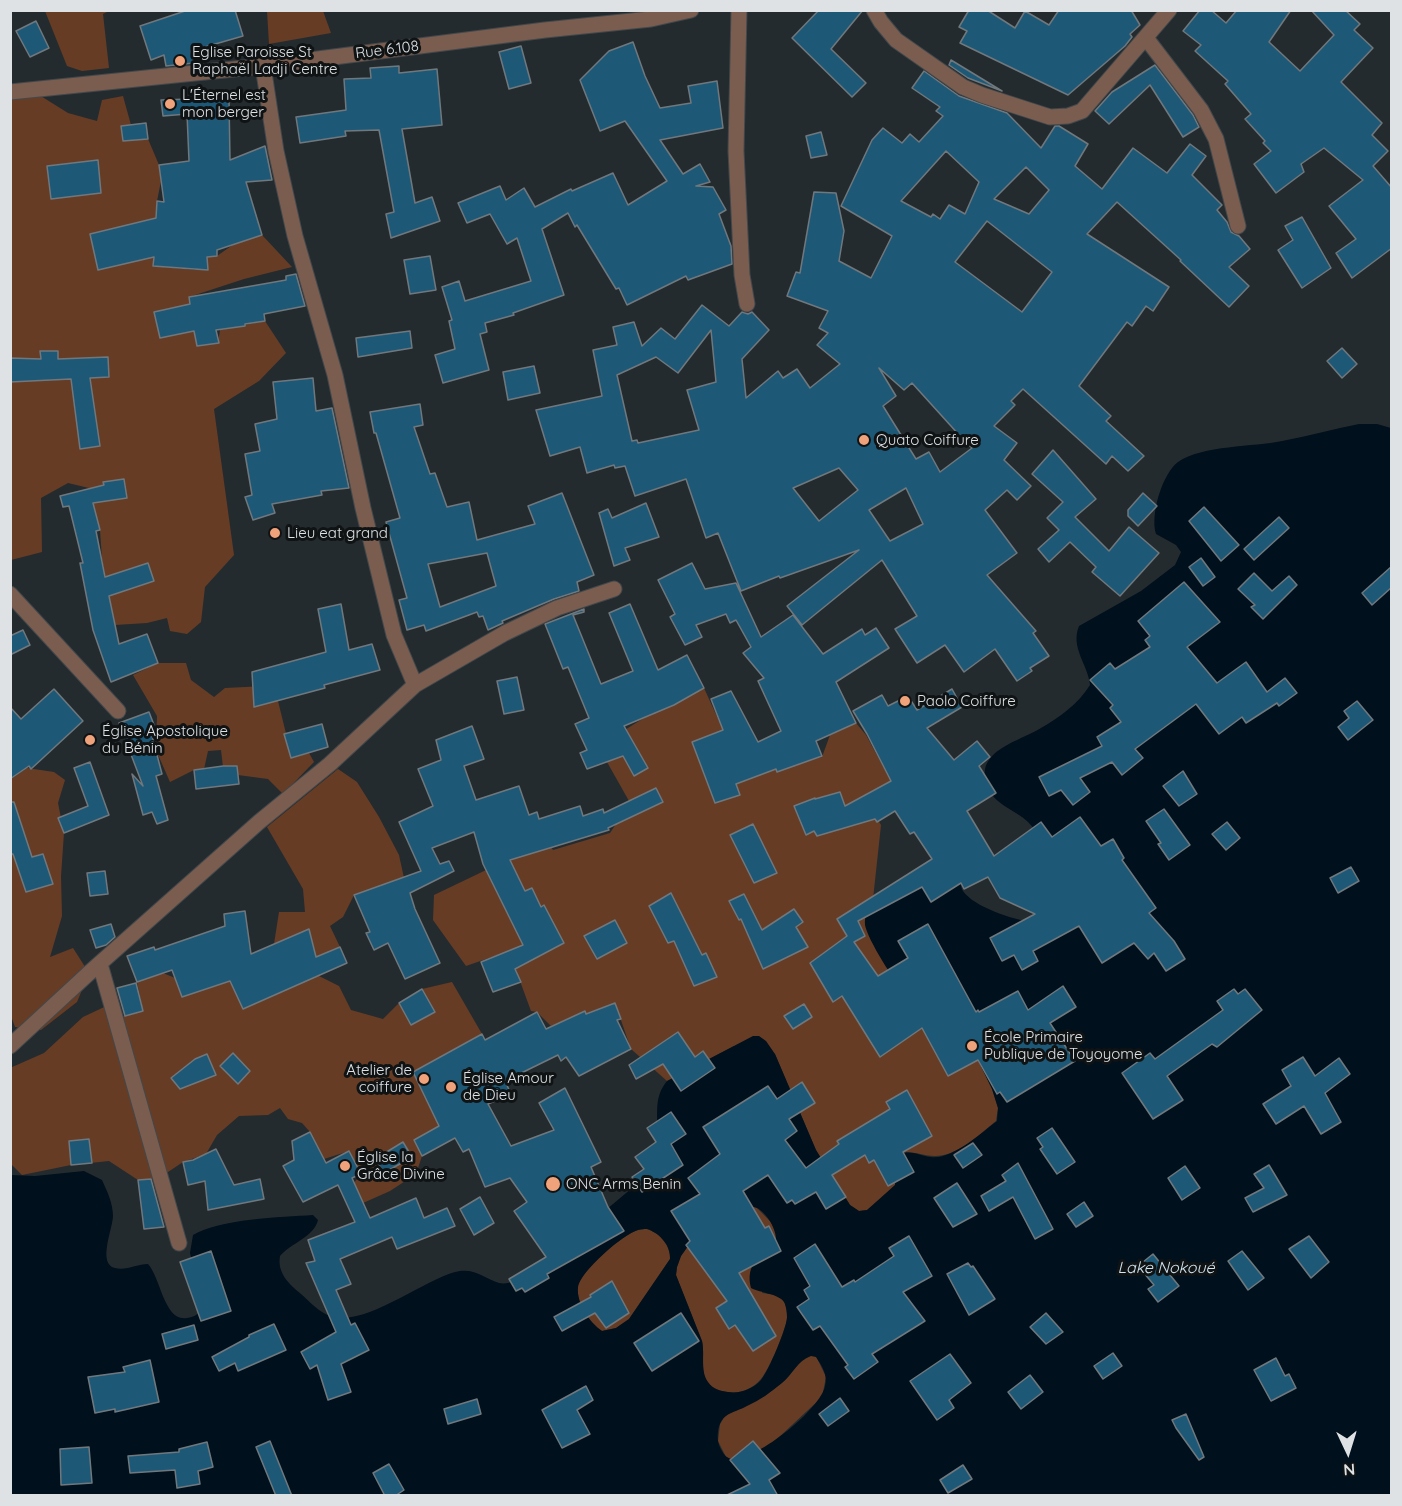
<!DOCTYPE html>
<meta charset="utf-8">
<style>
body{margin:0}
#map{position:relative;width:1402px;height:1506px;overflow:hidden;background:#242b2f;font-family:Quicksand,sans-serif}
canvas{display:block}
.frame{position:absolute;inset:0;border:12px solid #dee2e5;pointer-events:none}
.north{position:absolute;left:1318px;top:1422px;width:60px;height:60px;-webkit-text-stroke:4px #101314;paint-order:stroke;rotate:176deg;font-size:16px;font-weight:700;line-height:24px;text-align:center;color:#dee2e5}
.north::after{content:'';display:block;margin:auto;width:21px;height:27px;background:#dee2e5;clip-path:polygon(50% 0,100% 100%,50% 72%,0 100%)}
</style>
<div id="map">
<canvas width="1402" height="1506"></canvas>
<div class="frame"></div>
<div class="north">N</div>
</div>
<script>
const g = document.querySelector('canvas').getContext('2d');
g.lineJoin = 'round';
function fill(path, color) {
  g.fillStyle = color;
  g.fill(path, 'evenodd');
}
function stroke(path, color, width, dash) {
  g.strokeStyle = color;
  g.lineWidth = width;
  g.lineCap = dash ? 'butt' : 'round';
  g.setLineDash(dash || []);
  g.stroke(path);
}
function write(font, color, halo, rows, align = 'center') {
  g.font = font + ' Quicksand,sans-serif';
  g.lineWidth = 6;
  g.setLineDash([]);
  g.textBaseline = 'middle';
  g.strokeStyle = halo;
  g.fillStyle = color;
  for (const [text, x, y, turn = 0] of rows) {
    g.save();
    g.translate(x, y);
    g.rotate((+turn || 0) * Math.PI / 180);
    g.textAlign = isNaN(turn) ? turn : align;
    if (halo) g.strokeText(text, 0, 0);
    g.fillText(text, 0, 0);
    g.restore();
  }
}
fill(new Path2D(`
 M45 11H109L103 14 109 68 82 71 67 66Z
 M267 11H323L331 33 269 44Z
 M36 93 68 113 97 121 102 100 123 96 131 125 121 126 123 141 148 139 159 165 161 181 157 201 153 266 196 270 208 269 207 257 217 256 234 244 262 235 292 267 244 279 189 297 197 346 218 343 220 330 265 321 286 353 259 381 214 409 234 555 205 587 201 622 187 634 170 631 167 618 147 623 115 625 102 559 100 530 89 488 68 483 41 498 42 552 11 560 10 98Z
 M158 663H186L191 680 214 697 225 688 266 686 278 701 292 758 309 753 314 762 283 794 268 779 238 775 237 766 223 767 221 750 208 751 204 769 194 770 170 782 156 750 157 716 133 675Z
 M704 688 719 721 774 769 822 757 830 735 856 723 866 735 891 781 863 796 881 825 873 899 952 1007 992 1089 998 1108 996 1121C980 1134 958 1156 935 1156 925 1156 916 1152 906 1152L895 1185 880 1200 867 1210 859 1211 850 1205 816 1150 775 1054 734 1046 667 1081 631 1049 615 1003 551 1026 537 1012 531 1011 509 951 466 966 433 920 434 895 507 860 545 837 553 850 610 833 616 824 663 802 656 788 629 801 607 762 601 745 647 716 674 705Z
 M27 768 54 772 65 780 58 803 64 833 61 876 62 916 50 957 73 948 89 973 77 1002 41 1030 15 1027 11 1016V779Z
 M338 769 357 782 379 817 399 855 404 878C387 884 371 888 354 895L343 917 330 926 340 947 311 959 317 975 339 986 351 1010 383 1019 399 1003 411 1025 435 1012 422 989 452 982 482 1034 413 1072 439 1126 414 1140 422 1156 416 1174 390 1191 363 1203 354 1183 361 1174 349 1151 324 1159 310 1132 302 1123 288 1119 280 1108 268 1115 239 1116 217 1135 206 1154 183 1162 159 1178 138 1180 109 1161 71 1165 22 1175 11 1164 10 1068 44 1053 83 1017 117 1001 121 1017 143 1011 137 982 163 973 175 978 182 997 231 981 243 1009 300 983 274 944 279 912H305L303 889 267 827Z
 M747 1206 756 1207 771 1222 777 1235 762 1293C769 1294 777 1294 783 1300 786 1304 787 1313 787 1318 786 1329 768 1373 760 1380 751 1390 739 1394 727 1392 719 1391 712 1389 707 1382 700 1371 705 1354 702 1341L676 1275 677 1267 681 1256 693 1239Z
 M647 1229C660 1233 671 1246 670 1259L629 1319 616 1328 602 1331C590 1323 576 1303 578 1287 579 1272 623 1234 638 1230 641 1229 644 1229 647 1229Z
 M811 1355 816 1356 826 1377 822 1397 777 1439 761 1451 731 1459 726 1457 718 1441 720 1424 725 1416 765 1396 785 1380 804 1358Z`), '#673c25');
fill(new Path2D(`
 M1359 424H1377L1391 428V1495L11 1496V1175L35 1176 84 1171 102 1180C107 1191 113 1203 113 1216 113 1228 97 1264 115 1268 126 1271 137 1264 148 1264 161 1278 164 1322 187 1318 195 1317 198 1314 203 1308L190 1253 193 1235C219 1219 281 1217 313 1215L318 1220C314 1237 291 1243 280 1256 277 1273 289 1284 301 1294 310 1302 319 1312 330 1316 363 1328 422 1281 455 1272 474 1267 483 1278 499 1283 508 1285 518 1280 526 1277L638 1183C649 1167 656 1150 657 1130 658 1111 654 1097 667 1081L753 1036H759L766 1041 775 1054 816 1150 850 1205 859 1211 867 1210 895 1185 898 1154C913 1150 917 1155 931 1157 952 1160 981 1133 997 1121L998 1108 992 1089 952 1007C940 1003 919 999 907 993 896 986 867 938 865 925 864 915 869 908 873 899L959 877C960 881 961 888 963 891 974 907 1014 920 1032 922L1054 861C1046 848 1038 832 1028 822 1017 811 996 805 989 790 970 751 1019 742 1041 728 1059 718 1079 703 1090 685 1088 664 1070 648 1079 626L1141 591 1175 565 1181 552 1176 545 1156 534C1150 515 1162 474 1178 462 1202 445 1254 447 1282 441 1308 436 1334 429 1359 424ZM747 1206C748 1206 755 1207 757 1208 767 1213 777 1230 776 1241 760 1254 745 1265 751 1288 761 1293 779 1294 784 1302 786 1305 787 1312 787 1316 788 1326 768 1372 761 1380 753 1389 740 1394 728 1392 720 1391 713 1389 708 1382 700 1371 705 1354 702 1341L676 1275 677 1267 681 1256 693 1239ZM647 1229C660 1233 671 1246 670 1259L629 1319 616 1328 602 1331C590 1323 576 1303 578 1287 580 1272 623 1234 638 1230 641 1229 644 1229 647 1229ZM811 1356 816 1357C822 1366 828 1375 825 1386 821 1409 755 1462 731 1459 725 1458 721 1450 719 1445 716 1436 718 1421 726 1416 732 1411 741 1410 747 1406 760 1400 771 1392 782 1383 793 1374 797 1361 811 1356Z`), '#00101c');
const building = new Path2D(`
 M188 10H235L243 36 191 51 194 63 166 66 164 55 151 60 140 26Z
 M819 10H863L831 49 866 83 852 97 792 38Z
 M969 10H987L1015 28 1025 11 1049 25 1059 10H1131L1140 25 1130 34 1132 37 1125 46 1068 95 960 43 967 31 959 27Z
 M1200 10H1211L1226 23 1237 10H1291L1269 42 1300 71 1334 35 1311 10H1345L1360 24 1354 30 1373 48 1341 82 1382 123 1372 135 1388 151 1373 166 1392 188V248L1352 278 1336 253 1356 239 1329 206 1363 180 1324 148 1301 164 1304 172 1276 193 1254 164 1271 151 1263 143 1265 141 1245 119 1251 114 1225 84 1228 81 1195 51 1201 45 1183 31Z
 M36 21 49 48 30 57 16 31Z
 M633 42 645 76 660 108 691 103 688 86 717 81 723 128 660 140 683 174 700 164 710 182 696 186 713 187 726 210 719 214 731 246 732 264 688 280 686 276 627 305 619 288 616 289 577 225 575 227 568 213 542 229 564 295 513 313 514 315 485 323 487 332 480 334 489 370 443 383 435 355 455 349 449 321 452 320 442 287 459 281 465 301 531 281 517 238 507 244 490 214 467 223 458 203 500 186 506 200 524 188 535 207 571 189 572 191 613 173 628 205 667 181 625 121 600 131 580 80 609 51Z
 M521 46 531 83 509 89 499 52Z
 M951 60 1002 91 968 78 949 65Z
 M1155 65 1193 115 1199 127 1183 137 1150 85 1109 124 1095 111 1112 92Z
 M399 66V73L437 69 442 125 402 129 415 203 432 197 440 221 391 238 386 214 394 212 379 130 345 131 346 136 300 143 296 117 346 110 344 79 371 78 370 68Z
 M924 71 959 96 1007 113 1041 148 1055 126H1059L1088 144 1075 166 1102 189 1133 148 1167 173 1190 144 1206 156 1192 175 1222 205 1217 210 1227 222 1231 232 1239 236 1250 249 1229 267 1249 286 1229 307 1180 261 1181 260 1117 202 1087 234 1169 287 1153 311 1146 306 1132 326 1127 322 1079 386 1111 416 1106 421 1144 456 1128 471 1112 456 1106 464 1023 389 1011 401 1015 405 994 426 1017 443 1004 460 1031 486 1017 500 1007 490 985 510 1017 553 987 575 1036 631 1033 633 1049 656 1030 668 1032 671 1017 681 995 649 964 672 945 645 917 663 895 629 917 616 882 560 802 625 787 606 859 550 780 578 779 576 741 591 718 533 706 538 686 479 635 496 625 466 615 468 614 465 587 473 580 447 550 456 536 410 602 396 593 350 617 345 613 327 634 322 642 346 661 328 675 339 702 305 729 326 742 312 748 314 752 312 769 330 742 359 746 398 778 371 783 378 797 369 810 388 840 364 817 345 828 333 819 328 828 311 787 296 796 272 800 273 814 192 836 193 844 231 839 261 871 278 892 236 841 206 872 140 883 128 902 143 910 134 919 142 943 116 936 111 940 107 912 88ZM946 151 979 182 965 214 949 205 940 219 933 214 931 217 901 201ZM1026 167 1049 190 1029 214 994 199ZM987 221 1052 272 1022 312 955 262ZM711 330 716 382 687 390 699 430 638 443 637 440 632 441 617 375 656 357 678 373ZM879 368 904 390 912 383 960 436 959 437 972 448 940 472 929 452 916 459 883 406 896 396ZM839 468 858 490 819 521 793 488ZM906 488 923 524 890 541 869 510Z
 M218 98V100L229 99 230 160 265 146 272 180 246 182 262 235 217 250V256L207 257 208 270 153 266 154 257 98 270 90 234 156 218 157 201 164 202 159 165 189 161 187 114 163 116 161 100Z
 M146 123 148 139 123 141 121 126Z
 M821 132 827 155 811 158 806 136Z
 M98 160 101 193 51 199 47 166Z
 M1302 217 1331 268 1302 288 1278 250 1293 240 1285 226Z
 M430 256 436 290 410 294 404 260Z
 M296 274 305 306 264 314 265 321 245 324V326L216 330 219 343 197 346 194 331 160 338 154 312 190 304 189 297 286 280V276Z
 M410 331 412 348 358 357 356 338Z
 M1342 348 1357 364 1342 378 1327 361Z
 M40 351H58V359L108 357 109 377 90 378 100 446 80 449 71 379 10 382V358L41 359Z
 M534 366 540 393 508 400 503 372Z
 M313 378 316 411 332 408 349 488 321 491 322 495 272 504 275 513 253 520 245 497 252 495 245 454 260 451 255 424 277 419 273 382Z
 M420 404 423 425 414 427 430 474 435 473 447 507 469 502 477 540 535 524 528 506 562 493 594 575 577 582 579 591 554 599 502 621 503 623 488 630 483 616 479 617 477 612 426 631 424 625 407 630 399 600 407 598 386 522 400 518 376 433H374L370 412ZM487 553 496 586 440 607 428 564Z
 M1053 450 1096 499 1075 517 1109 551 1129 527 1159 553 1120 596 1092 572 1096 567 1070 542 1049 562 1038 549 1059 530 1047 518 1063 502 1032 474Z
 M124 479 127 498 93 503 100 530 96 531 105 577 148 563 154 581 109 596 119 644 147 634 158 663 111 682 93 630 80 563H83L69 506 63 507 60 496 104 485 103 482Z
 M1143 493 1157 506 1138 526 1128 516V510Z
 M646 503 659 537 625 548 630 560 614 566 599 513 608 509 612 518Z
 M1204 507 1239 545 1221 561 1189 521Z
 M1279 517 1289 528 1254 560 1244 549Z
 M1201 558 1215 577 1203 586 1189 567Z
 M692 563 705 589 736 583 761 637 793 615 823 654 862 629 865 635 876 628 889 648 836 682 856 723 816 741 822 756 777 772 776 769 736 784 740 795 715 803 692 742 723 730 711 699 731 691 758 742 781 731 758 681 764 678 743 653 751 647 736 620 730 623 726 614 696 625 702 637 685 645 670 617 675 614 658 580Z
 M1392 566V587L1372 605 1362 593Z
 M1254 573 1272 591 1289 576 1297 585 1263 619 1251 607 1255 605 1238 589Z
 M1184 582 1220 622 1187 647 1217 683 1246 662 1267 692 1285 678 1297 693 1279 706 1277 703 1246 723 1242 717 1219 734 1196 704 1135 749 1143 758 1122 775 1112 762 1080 778 1090 792 1073 805 1061 790 1049 796 1039 777 1102 746 1097 737 1121 722 1110 708 1113 705 1090 680 1110 663 1115 669 1150 647 1145 640 1150 636 1138 621Z
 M341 604 349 650 372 644 380 670 324 685 325 688 254 707 252 672 326 652 318 609Z
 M630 604 658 670 687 655 704 688 674 705 624 726 648 768 634 776 623 756 587 769 580 753 587 750 575 724 589 718 568 667 563 669 545 624 584 609V612L573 615 601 684 633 671 609 613Z
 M23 630 30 645 10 655V636Z
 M517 677 524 710 504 714 497 681Z
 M54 689 83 721 31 769 29 766 10 779V707L21 719Z
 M952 689 962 707 927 728 954 760 977 741 990 757 979 766 996 793 967 811 994 856 1041 822 1052 837 1080 817 1101 846 1113 839 1124 858 1122 860 1156 908 1149 913 1174 941 1185 959 1166 971 1154 953 1148 959 1134 943 1102 963 1079 926 1033 951 1038 961 1022 970 1014 955 1002 961 990 938 1035 914 1000 898 988 877 964 889 961 883 931 902 922 887 858 921 865 936 854 942 878 976 908 958 898 941 928 924 976 1012 978 1010 979 1012 1018 991 1028 1010 1063 986 1076 1007 1050 1023 1075 1061 1007 1102 1000 1092 997 1094 978 1060 948 1076 922 1028 880 1057 842 996 833 1002 810 963 847 936 837 919 932 859 914 832 910 834 895 811 877 822 875 819 817 836 814 831 806 835 794 806 815 798V799L840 792 845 806 891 781 867 734 853 711 882 695 888 706 908 696 917 710Z
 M1357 701 1373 720 1348 740 1338 727 1349 718 1344 711Z
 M149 712 156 730 151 732 162 774 156 776 168 820 157 824 152 812 143 815 132 774 143 786 119 723Z
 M322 724 328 747 291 758 284 734Z
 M472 726 484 759 464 766 476 800 519 786 529 815 537 812 539 819 580 806 583 816 603 809 604 813 656 788 663 802 608 828 609 830 510 860 525 891 532 888 541 907 544 905 564 943 515 969 521 982 493 992 481 962 523 945 483 864 474 832 432 848 440 864 449 861 454 871 410 893 415 909 440 963 405 979 388 943 374 950 366 933 370 932 354 895 421 871 399 822 433 806 418 769 441 760 436 740Z
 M90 762 109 815 64 833 58 818 88 806 74 768Z
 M223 766H237L239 784 196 789 194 770Z
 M1183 771 1197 794 1179 806 1163 786Z
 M10 802H14L32 857 43 854 53 884 26 892 13 854H10Z
 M1164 809 1190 845 1169 860 1158 844 1161 843 1146 821Z
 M1227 822 1240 838 1226 850 1212 834Z
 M753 824 777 873 754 883 730 835Z
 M1351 867 1359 881 1338 893 1330 878Z
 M105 871 108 894 90 896 87 873Z
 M671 893 702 955 706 953 717 977 694 986 674 941 668 943 649 906Z
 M744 894 762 930 794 909 803 922 796 927 808 947 763 969 741 919 739 920 729 901Z
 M245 911 251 954 309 929 316 957 340 947 347 963 243 1009 230 981 182 997 172 970 137 982 127 956 154 947 155 950 225 926 224 914Z
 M615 920 627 943 597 959 584 936Z
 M111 924 115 937 106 945 96 948 90 930Z
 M136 983 143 1011 125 1016 117 988Z
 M422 989 435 1012 411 1025 399 1003Z
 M1234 989 1238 994 1245 989 1262 1010 1217 1047 1212 1044 1167 1076 1183 1100 1153 1119 1122 1073 1150 1053 1155 1059 1223 1010 1217 1001Z
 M615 1003 621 1019 617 1020 631 1049 579 1076 566 1057 561 1061 558 1055 505 1081 511 1094 488 1104 511 1146 554 1130 539 1103 565 1088 601 1162 591 1167 608 1207 624 1231 547 1274 549 1278 525 1292 522 1288 516 1291 509 1279 546 1257 514 1211 527 1202 510 1178 485 1187 469 1149 463 1152 455 1138 422 1156 414 1140 439 1126 413 1072 482 1034 485 1040 537 1012 546 1029 585 1011 586 1014Z
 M804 1004 812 1017 793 1029 784 1016Z
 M678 1032 695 1057 703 1051 715 1068 681 1091 663 1064 636 1079 629 1065Z
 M233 1053 250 1071 238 1084 220 1066Z
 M207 1054 216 1075 180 1089 171 1078 195 1059Z
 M1303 1057 1315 1076 1339 1058 1350 1074 1325 1093 1341 1122 1321 1134 1304 1106 1276 1124 1263 1104 1291 1086 1282 1070Z
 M802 1082 815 1103 789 1119 797 1131 785 1140 806 1168 839 1144 837 1141 890 1109 886 1102 907 1090 932 1136 903 1152 914 1172 888 1186 874 1160 869 1163 865 1155 832 1175 846 1197 826 1209 816 1192 795 1204 792 1200 787 1203 768 1175 743 1191 765 1228 769 1226 781 1251 739 1273 776 1336 753 1351 735 1325 729 1329 716 1308 727 1301 686 1245 690 1241 671 1211 700 1194 688 1178 720 1154 703 1127 768 1086 777 1099Z
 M671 1112 686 1134 671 1144 683 1165 642 1192 632 1177 644 1169 635 1157 656 1142 647 1128Z
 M1052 1128 1075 1162 1057 1174 1040 1149 1043 1147 1037 1138Z
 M310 1132 326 1163 349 1151 361 1174 352 1178 370 1218 416 1198 424 1218 447 1208 455 1226 397 1249 392 1237 340 1259 351 1284 336 1290 351 1325 355 1323 369 1350 341 1364 351 1392 328 1400 317 1365 310 1369 301 1352 336 1332 306 1263 315 1261 308 1240 355 1222 338 1185 303 1202 283 1166 294 1160 292 1141Z
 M89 1139 92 1163 71 1165 69 1141Z
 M403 1142 412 1157 384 1173 375 1159Z
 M973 1143 982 1155 963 1168 954 1155Z
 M216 1149 234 1185 260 1179 264 1199 208 1210 205 1181 188 1185 183 1162 193 1160Z
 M1018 1163 1053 1229 1035 1239 1013 1197 989 1211 981 1196 1006 1181 1002 1175Z
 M1269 1165 1287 1195 1253 1212 1245 1198 1264 1188 1254 1174Z
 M1185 1166 1200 1188 1182 1200 1168 1178Z
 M151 1179 164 1227 144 1229 138 1180Z
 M957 1183 977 1214 953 1227 934 1198Z
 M480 1197 494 1223 474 1235 460 1209Z
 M1084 1202 1093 1216 1076 1227 1067 1214Z
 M909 1236 932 1276 903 1292 925 1321 872 1354 878 1362 854 1379 845 1367 848 1365 820 1326 813 1330 797 1307 809 1299 804 1290 810 1286 794 1258 815 1244 842 1287 854 1280 855 1282 894 1256 889 1248Z
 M1309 1236 1329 1262 1311 1278 1289 1249Z
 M211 1251 231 1311 201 1321 180 1262Z
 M1242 1251 1264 1278 1248 1290 1228 1261Z
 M1153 1254 1179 1286 1158 1302 1148 1289 1154 1285 1138 1266Z
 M968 1263 971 1267 973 1266 995 1299 969 1315 947 1274Z
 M612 1281 629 1313 606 1328 595 1313 562 1331 554 1317 591 1297 590 1295Z
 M681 1313 699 1341 652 1371 634 1343Z
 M1046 1313 1063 1332 1046 1344 1030 1327Z
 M274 1324 286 1350 238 1371 235 1363 219 1371 212 1357 249 1337V1335Z
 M194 1325 198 1340 166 1349 162 1334Z
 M1113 1353 1122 1366 1103 1379 1094 1366Z
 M950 1354 971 1383 949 1400 954 1408 937 1420 910 1381Z
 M1276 1358 1285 1376 1289 1374 1296 1388 1271 1401 1254 1370Z
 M150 1360 159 1402 115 1412V1409L95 1413 88 1377 125 1372 123 1367Z
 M1030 1375 1043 1392 1021 1409 1008 1392Z
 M586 1386 593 1400 577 1410 590 1434 562 1448 542 1410Z
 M840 1398 849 1411 828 1426 819 1414Z
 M477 1399 481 1414 448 1424 444 1409Z
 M1186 1414 1204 1457 1199 1460 1176 1428 1172 1420Z
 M270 1441 292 1496H276L256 1447Z
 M753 1441 780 1473 769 1480 778 1496H725L750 1484 730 1460Z
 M207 1442 213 1467 198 1471 200 1484 177 1488 175 1470 130 1473 128 1456 179 1452V1449Z
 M89 1447 92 1483 61 1485 60 1449Z
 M389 1464 404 1490 395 1496H385L373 1473Z
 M963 1465 972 1479 948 1493 940 1480Z`);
fill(building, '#1d5977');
stroke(building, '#70787d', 1.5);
const street = new Path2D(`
 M739 10 736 151 742 275 747 304
 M874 10 881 22 896 40 963 87 982 95 1050 117 1068 116 1082 111 1169 10
 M1146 38 1201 110 1216 139 1238 226
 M263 66 276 151 295 236 335 375 363 508 394 635 415 685
 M10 92 263 66 545 30 651 19 691 10
 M10 594 118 711
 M100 964 179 1243
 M10 1046 89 973 259 822 330 764 415 685 505 633 557 608 614 589`);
stroke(street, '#42484c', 17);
stroke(street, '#7a5d4e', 15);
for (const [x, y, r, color] of [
 [180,61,6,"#f0a27a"],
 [170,104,6,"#f0a27a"],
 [864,440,6,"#f0a27a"],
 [275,533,6,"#f0a27a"],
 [905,701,6,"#f0a27a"],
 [90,740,6,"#f0a27a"],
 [972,1046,6,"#f0a27a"],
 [424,1079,6,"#f0a27a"],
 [451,1087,6,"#f0a27a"],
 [345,1166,6,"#f0a27a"],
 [553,1184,8,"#f0a27a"]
]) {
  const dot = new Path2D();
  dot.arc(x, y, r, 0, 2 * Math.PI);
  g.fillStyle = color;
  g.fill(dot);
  stroke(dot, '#101314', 2);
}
write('15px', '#dee2e5', '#101314', [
 ["Rue 6.108",387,50,-7]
]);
write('15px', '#dee2e5', '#101314', [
 ["Eglise Paroisse St",192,52],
 ["Raphaël Ladji Centre",192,69],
 ["L'Éternel est",182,95],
 ["mon berger",182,112],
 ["Quato Coiffure",876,440],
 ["Lieu eat grand",287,533],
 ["Paolo Coiffure",917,701],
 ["Église Apostolique",102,731],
 ["du Bénin",102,748],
 ["École Primaire",984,1037],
 ["Publique de Toyoyome",984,1054],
 ["Atelier de",412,1070,"right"],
 ["coiffure",412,1087,"right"],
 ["Église Amour",463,1078],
 ["de Dieu",463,1095],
 ["Église la",357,1157],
 ["Grâce Divine",357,1174],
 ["ONC Arms Benin",566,1184]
], 'left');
write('italic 16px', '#d2e5f0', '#101314', [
 ["Lake Nokoué",1166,1268]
]);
</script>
